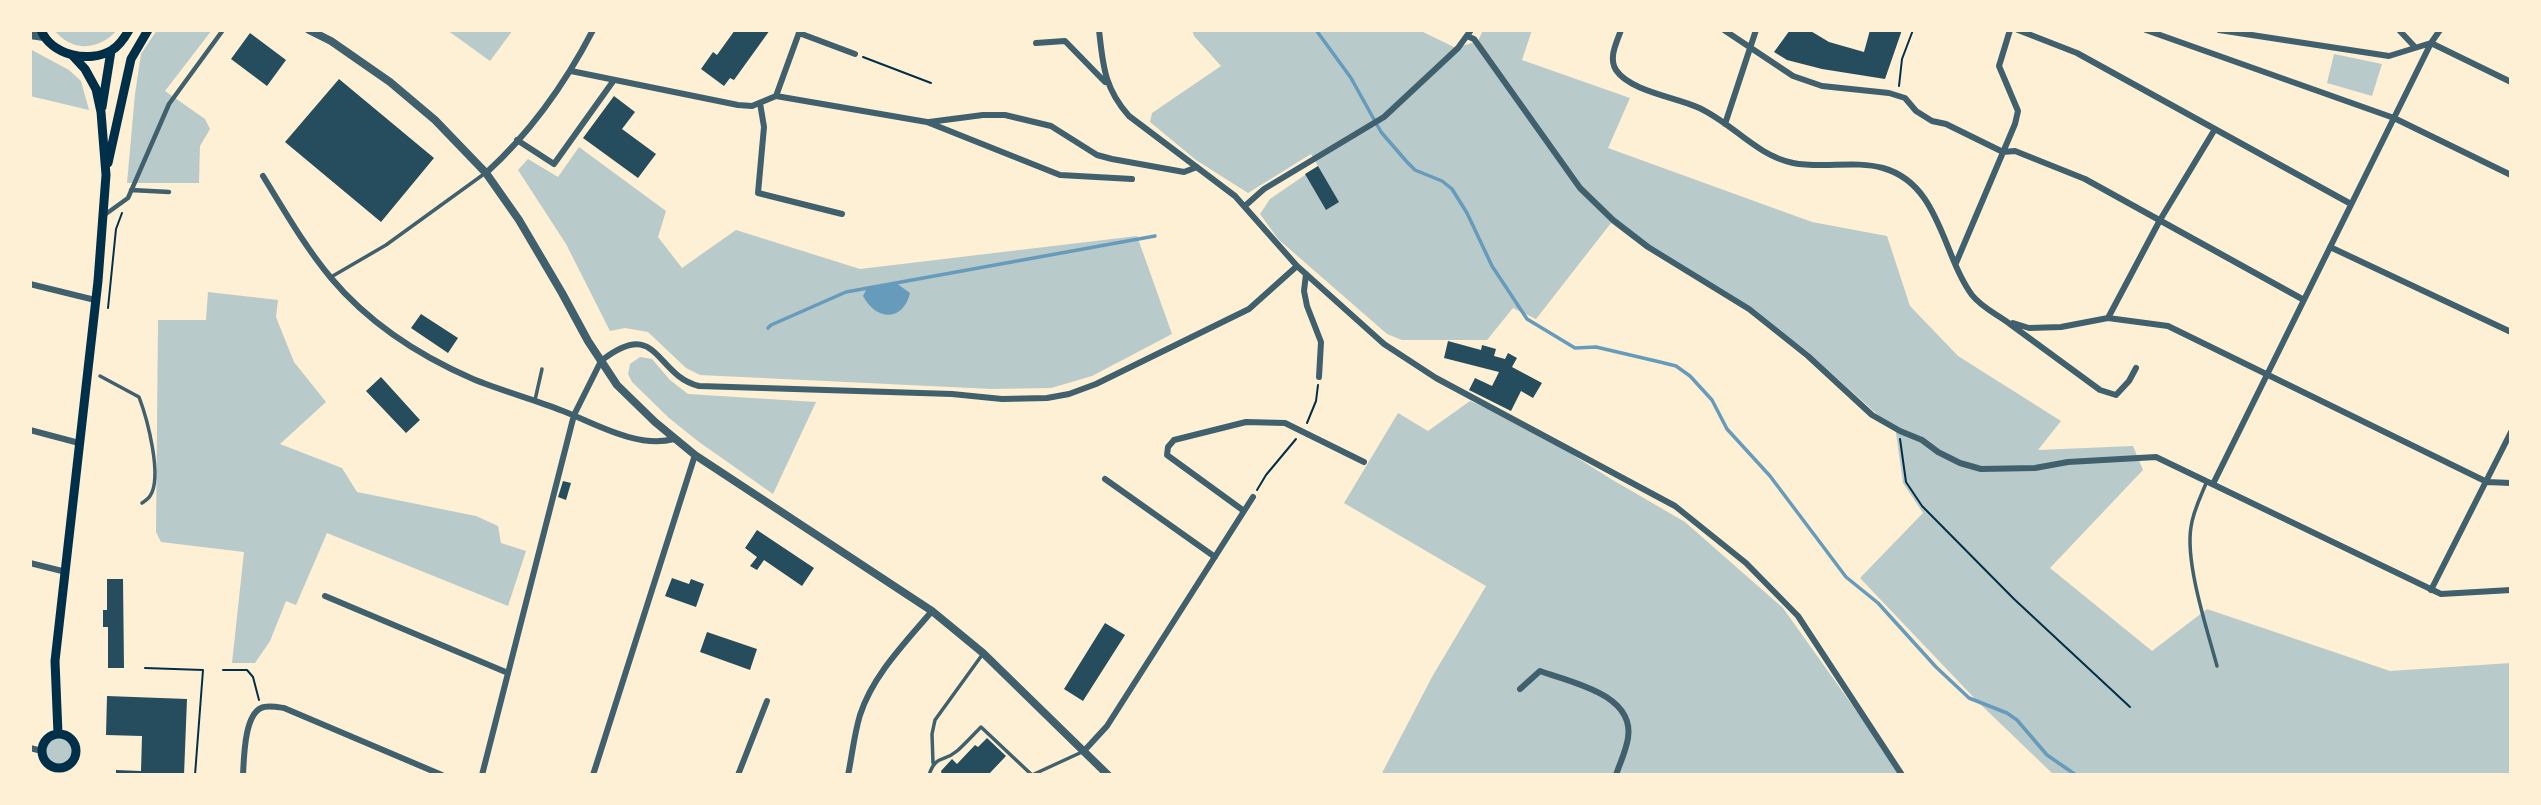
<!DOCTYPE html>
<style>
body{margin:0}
#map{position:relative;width:2541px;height:805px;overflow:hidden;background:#fdf0d5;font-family:"Fira Sans",sans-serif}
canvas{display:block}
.frame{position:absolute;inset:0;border:32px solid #fdf0d5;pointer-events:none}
</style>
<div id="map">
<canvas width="2541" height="805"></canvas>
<div class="frame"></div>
</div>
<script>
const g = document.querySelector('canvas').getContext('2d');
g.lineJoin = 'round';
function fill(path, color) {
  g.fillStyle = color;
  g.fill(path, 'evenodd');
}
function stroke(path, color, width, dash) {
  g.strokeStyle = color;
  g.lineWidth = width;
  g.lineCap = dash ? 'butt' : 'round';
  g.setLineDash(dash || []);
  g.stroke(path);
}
fill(new Path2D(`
 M54 30H117C99 51 72 52 54 30Z
 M157 30H212L165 91 205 119 210 129 200 146 199 183H127L135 94 141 54Z
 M447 30H513L490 61Z
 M1192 30H1419L1456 48 1478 41 1483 30H1532L1522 60 1630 98 1608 148 1812 222 1887 236 1910 306 1958 356 2061 421 2038 450 2133 446 2143 470 2050 568 2152 651 2207 609 2390 671 2511 663V775H2054L1978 702 1860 578 1923 513 1903 483 1895 426 1880 417 1808 352 1746 305 1631 238 1611 223 1536 319 1513 308 1487 340H1402L1387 334 1278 239 1260 214 1270 199 1318 166 1311 154 1248 193 1196 160 1150 122 1152 113 1221 66 1194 36Z
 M30 49 69 70 81 81 89 110 30 96Z
 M2334 54 2382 64 2372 96 2327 83Z
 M579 147 666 211 658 237 682 268 736 230 860 269 1137 236 1172 334 1092 376 1051 388 992 389 700 375 686 368 648 332 625 328 610 331 566 244 518 170 528 159 558 177Z
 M208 292 278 300 276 317 294 362 326 402 280 444 342 468 357 492 476 516 498 526 501 543 526 551 508 606 327 533 296 605 286 601 270 641 255 663H232L244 552 161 542 156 532 158 320H206Z
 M640 357 652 359 670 380 688 394 816 402 773 494 699 442 669 418 632 382 628 374 630 364Z
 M1470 401 1519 421 1611 479 1685 522 1783 608 1902 775H1381L1432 677 1486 586 1344 503 1398 413 1428 431Z
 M42 751a17 17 0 1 1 34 0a17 17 0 1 1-34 0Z`), '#b9caca');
fill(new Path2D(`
 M896 283 910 293C903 322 876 321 863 296L867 288Z`), '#669bbc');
stroke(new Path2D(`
 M1316 30 1351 78 1381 132 1407 162 1415 170 1442 181 1452 189 1467 213 1492 266 1527 319 1575 348 1596 347 1660 362 1676 366 1690 376 1712 400 1727 429 1770 476 1846 577 1878 603 1936 667 1969 698 2007 713 2017 720 2047 755 2076 775
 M768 328 771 325 846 292 1155 236`), '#669bbc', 3.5);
fill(new Path2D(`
 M735 30H770L734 80 730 78 724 86 701 69 713 52 717 55Z
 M1790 30H1809L1829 42 1864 52 1870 30H1902L1885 79 1822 69 1787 60 1774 52Z
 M250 33 286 60 267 86 231 59Z
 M339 79 434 158 381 222 285 142Z
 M614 96 635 112 622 129 656 154 638 178 583 138Z
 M1318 166 1339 202 1326 210 1305 174Z
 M421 314 458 338 448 353 411 328Z
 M1448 341 1481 350 1482 345 1496 349 1494 356 1505 359 1508 353 1517 358 1512 367 1542 383 1533 398 1521 391 1511 411 1469 390 1475 378 1492 386 1499 372 1444 358Z
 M381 377 420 420 406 433 366 391Z
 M563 481 571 483 566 500 558 497Z
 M757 530 814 568 802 586 764 560 757 570 750 566 757 557 745 548Z
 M672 578 689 584 691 579 704 584 696 607 665 596Z
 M107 579H123L124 668H108V627H103V610H107Z
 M1105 623 1125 635 1083 701 1064 689Z
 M707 632 757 649 750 670 700 652Z
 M107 696 187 699 184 775H116V770L141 771 142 736 106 735Z
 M987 738 1006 756 988 775H942L941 771 952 759 957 764 975 745 978 747Z`), '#264d5e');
stroke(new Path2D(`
 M863 57 931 83
 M1899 86 1902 59 1913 30
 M108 308 116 229 122 213
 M1307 423 1316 401 1318 385
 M1900 439 1906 482 1922 506 2014 599 2130 707
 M1257 490 1266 475 1296 439
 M145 668 203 670 195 775
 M223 670H247L253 677 259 700`), '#003049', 2);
stroke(new Path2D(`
 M331 277 386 245 484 174
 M100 376 139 397C147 418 163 477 150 496 148 499 145 501 142 503
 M535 400 542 369
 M2207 481C2201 496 2193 511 2191 527 2185 563 2207 629 2217 666
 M933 763 932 734 935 720 982 655
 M929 775C936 754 943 763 957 751 965 744 973 735 981 727L1032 775
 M1032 775 1082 752`), '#3f606c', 3.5);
stroke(new Path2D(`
 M131 190 169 192
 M103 216 128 198 169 104 223 30`), '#3f606c', 4.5);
stroke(new Path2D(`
 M1099 30C1103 65 1104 88 1129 116L1235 196 1297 266 1384 344 1436 378 1675 506 1746 563 1798 616 1902 775
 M1621 30C1617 42 1608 58 1616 70 1630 91 1675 97 1697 107 1732 122 1755 155 1793 163 1823 169 1854 160 1883 168 1940 184 1942 254 1972 295 1982 308 1997 314 2010 324 2040 346 2070 368 2100 390L2116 395 2129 381 2136 368
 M1724 30 1793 76 1822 86 1889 93 1905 98 1916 111 1932 121 1946 124 2003 152 2015 151 2085 179 2304 300
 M2018 30 2077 53 2351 204
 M2146 30 2394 118 2511 175
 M2219 30 2389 56 2431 43 2511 82
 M2399 30 2414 46
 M799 33 855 54
 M1467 36 1474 39 1580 188 1613 220 1648 247 1749 309 1808 356 1872 415 1900 431 1922 440 1938 452 1960 463 1981 469 2035 468 2068 462 2156 457 2441 594 2511 590
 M1036 43 1065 41 1105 82
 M571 71 738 105 752 106 776 96 800 30
 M776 96 927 122 1060 175 1132 179
 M760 103 764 127 758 193 842 214
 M929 122 983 115H1005L1051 126 1097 155 1112 159 1184 172 1197 167
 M1725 124 1756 30
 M517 140 554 164 614 80
 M486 173C530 133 566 82 593 30
 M263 176C284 210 305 247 331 278 368 322 420 356 473 379 502 391 533 399 563 411 596 424 638 449 674 439
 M1246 205 1264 189 1384 117 1458 48 1471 30
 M2330 247 2511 332
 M1956 263 2015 124 2018 111 1999 66 2010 30
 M1306 274 1304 291 1307 306 1321 342 1319 377
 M30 284 95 300
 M2108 318 2160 220 2215 129
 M2013 323 2029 328 2061 327 2108 318 2168 326 2487 482 2511 483
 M30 430 79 443
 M1105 479 1215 557
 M2213 484 2431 43 2440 30
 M1244 511 1167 455 1168 447 1174 440 1246 422 1285 423 1364 462
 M30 563 66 572
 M2431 590 2511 432
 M325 596 508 673
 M1520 689 1540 671C1570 682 1635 694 1628 738 1626 751 1620 763 1616 775
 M30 748 42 751
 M1084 751 1107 726 1253 497
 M243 775C244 759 244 716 261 708 267 705 277 707 284 708L442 775
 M482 775 574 415 601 361C659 316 654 375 699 386L952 394 1002 399 1047 398 1069 394 1096 384 1249 309 1297 266
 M593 775 695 455
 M738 775 767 701
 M848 775C852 756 854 735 860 715 873 675 905 643 932 611`), '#3f606c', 6);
stroke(new Path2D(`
 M309 30 331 41 390 82 435 120 486 173 519 220 562 293 588 341 617 385 655 422 695 455 932 611 983 653 1108 775
 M30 35 44 37`), '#3f606c', 8);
stroke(new Path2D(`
 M41 30C51 55 89 64 112 50 119 46 125 37 129 30
 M102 107 111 51
 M108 163 131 59 148 30
 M58 734 55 661 98 281 106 175 101 112 96 89 85 69 73 56
 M42 751a17 17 0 1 1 34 0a17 17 0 1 1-34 0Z`), '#003049', 9);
</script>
